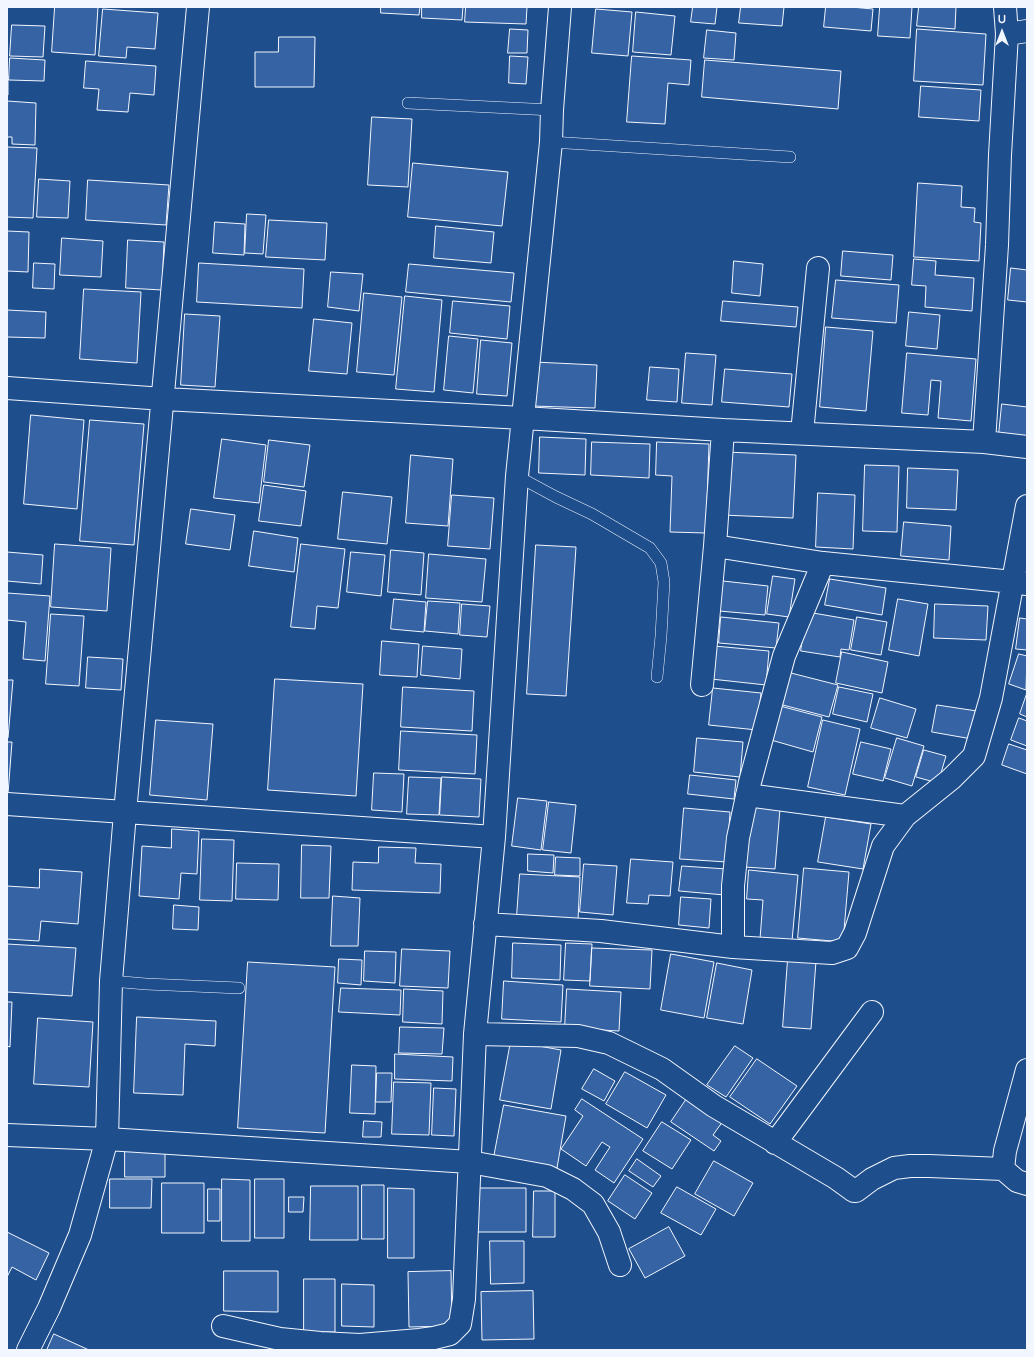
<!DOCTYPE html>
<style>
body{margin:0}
#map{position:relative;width:1034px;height:1357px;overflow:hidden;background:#1f4e8c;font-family:"Varela Round",sans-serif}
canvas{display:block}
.frame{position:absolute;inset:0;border:8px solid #f2f6ff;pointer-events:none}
.north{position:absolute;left:982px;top:12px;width:40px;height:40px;-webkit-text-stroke:3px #1f4e8c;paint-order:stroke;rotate:0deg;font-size:11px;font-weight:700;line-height:16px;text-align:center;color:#f2f6ff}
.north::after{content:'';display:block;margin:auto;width:14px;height:18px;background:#f2f6ff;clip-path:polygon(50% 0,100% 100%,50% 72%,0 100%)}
</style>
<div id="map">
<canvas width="1034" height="1357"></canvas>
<div class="frame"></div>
<div class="north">U</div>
</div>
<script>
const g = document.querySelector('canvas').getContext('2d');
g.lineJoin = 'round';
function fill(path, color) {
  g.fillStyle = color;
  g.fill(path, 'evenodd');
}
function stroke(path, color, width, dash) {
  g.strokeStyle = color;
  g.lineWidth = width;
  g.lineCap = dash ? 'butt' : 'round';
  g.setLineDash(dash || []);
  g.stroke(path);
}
const building = new Path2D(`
 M55 7H98L95 55 52 52Z
 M381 7H420L419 15 381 13Z
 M422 7H463L462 20 422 18Z
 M466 7H527L526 24 465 22Z
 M693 7H717L715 24 691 22Z
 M741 7H784L782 26 739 23Z
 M826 7H851L873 9 871 31 824 27Z
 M880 7H912L910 38 878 36Z
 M919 7H956L955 29 917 26Z
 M103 9 158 13 155 49 127 47 126 58 99 56Z
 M596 9 632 12 628 56 592 53Z
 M636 12 675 16 671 55 633 52Z
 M12 25 45 26 43 57 10 56Z
 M510 29 528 30 527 53H508Z
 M917 29 986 34 983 85 914 81Z
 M707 30 736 33 734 60 704 58Z
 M279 37H315L314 87H255V52H278Z
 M510 56 528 57 526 84 509 83Z
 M632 56 691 60 689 85 668 83 665 124 627 122Z
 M10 58 45 60 44 81 9 80Z
 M705 60 841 71 838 109 702 97Z
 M86 61 156 66 154 95 130 93 128 112 97 110 99 89 84 88Z
 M7 75 8 76V95H7Z
 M921 86 981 90 979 121 919 117Z
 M7 101 36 103 35 145 12 144V137H7Z
 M372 117 412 119 408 187 368 185Z
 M7 147 37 148 33 218 7 217Z
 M413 163 508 172 502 226 408 217Z
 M39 179 70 181 68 218 37 217Z
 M88 180 169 185 166 225 86 220Z
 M918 183 962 186 961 207 975 208 974 222 981 223 979 261 914 257Z
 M247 214 266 215 263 254 245 253Z
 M269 220 327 223 325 260 266 257Z
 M215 222 245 224 244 255 213 253Z
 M436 226 494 232 491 263 434 258Z
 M7 231 29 232 28 272 7 271Z
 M62 238 103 241 101 277 60 275Z
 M128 240 164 242 162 290 126 288Z
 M843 251 893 255 891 280 841 276Z
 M914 259 936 261 935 275 974 278 972 311 925 307 926 286 912 285Z
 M734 261 763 264 760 296 732 293Z
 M34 263 55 264 54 289 33 288Z
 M199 263 304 269 302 308 197 302Z
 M409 264 514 273 511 302 406 292Z
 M1011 268 1027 270V302L1008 300Z
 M331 272 363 274 359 311 328 307Z
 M836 280 899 285 896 323 832 318Z
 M84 289 141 292 137 363 80 359Z
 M364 293 402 297 394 375 357 372Z
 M405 296 442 300 434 392 396 389Z
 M453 301 510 306 507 339 450 333Z
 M723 301 798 307 796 327 721 321Z
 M7 310 46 312 45 338 7 337Z
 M909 312 940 315 937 349 906 346Z
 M185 314 220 316 215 387 181 385Z
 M314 319 352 323 347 374 309 371Z
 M826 327 873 331 866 411 820 407Z
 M449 336 478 339 473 393 444 390Z
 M481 340 512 343 507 396 477 394Z
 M686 353 716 355 712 405 682 403Z
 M907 353 976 359 971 421 938 418 941 381 931 380 928 415 902 413Z
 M534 362 597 365 595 408 532 406Z
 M650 367 679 369 677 402 647 400Z
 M725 369 792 374 789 407 722 402Z
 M1002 404 1027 407V437L999 434Z
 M31 415 84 420 77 509 24 504Z
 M90 420 144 424 134 545 80 541Z
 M540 437 586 439 585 475 539 473Z
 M222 439 266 445 259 503 214 498Z
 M269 440 310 445 304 487 264 482Z
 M592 442 650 444 649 478 591 475Z
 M657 442 709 444 706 533 670 532 672 476 656 475Z
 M725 452 796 455 793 518 722 515Z
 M411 455 453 459 448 526 406 523Z
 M865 465 899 466 897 532 863 531Z
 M908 468 958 470 956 510 907 508Z
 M264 485 306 491 301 526 259 521Z
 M343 492 392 497 387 544 338 539Z
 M818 493 855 495 853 549 816 547Z
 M452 495 494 498 490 549 448 546Z
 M191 509 235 515 230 550 186 544Z
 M904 522 951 526 949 560 901 556Z
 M254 531 298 538 294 572 249 566Z
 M55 544 111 548 107 611 51 607Z
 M301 544 345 549 338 608 317 606 315 629 291 627Z
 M536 545 576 547 566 696 527 694Z
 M391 550 424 553 421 595 388 592Z
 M7 552 43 555 41 584 7 581Z
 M351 552 385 555 381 596 347 592Z
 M429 554 486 559 482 602 426 598Z
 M773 576 795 579 789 617 767 614Z
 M830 579 886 588 882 615 825 605Z
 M723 581 768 586 765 615 719 611Z
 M7 593 50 596 45 661 23 659 26 622 7 620Z
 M394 599 426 602 424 632 391 629Z
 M898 599 928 604 919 656 889 650Z
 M428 601 460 603 458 634 425 631Z
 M462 604 490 606 487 637 460 635Z
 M935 604 988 606 986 640 934 638Z
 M807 612 854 620 849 650 841 649 840 657 801 651Z
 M51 614 84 616 79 686 46 684Z
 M721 617 779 623 776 648 719 643Z
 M857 617 887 622 881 655 851 650Z
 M1020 618 1027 619V650L1016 649Z
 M382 641 419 644 417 677 380 675Z
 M423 646 462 649 460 679 421 675Z
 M714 646 769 651 766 685 711 679Z
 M842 652 888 662 882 693 836 683Z
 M1019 654 1027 656 1026 690 1009 684Z
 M88 657 123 659 121 690 86 688Z
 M787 672 838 685 829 717 779 704Z
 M275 679 363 684 356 796 268 790Z
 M7 680H13L8 738H7Z
 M403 687 474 691 472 731 401 727Z
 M839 687 873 694 867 722 833 714Z
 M713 688 761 693 757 730 709 725Z
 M1027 693V717L1020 714Z
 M880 698 916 709 907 738 871 728Z
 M937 705 977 711 972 739 932 732Z
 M780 706 822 717 813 752 771 740Z
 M1019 718 1027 721V746L1011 740Z
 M156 720 213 724 207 800 150 795Z
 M823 720 860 729 845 795 808 787Z
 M401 731 477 735 475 774 399 770Z
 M697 738 743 742 740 777 694 772Z
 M897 738 924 746 912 786 885 778Z
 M7 742H12L8 794H7Z
 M861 742 891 749 883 781 853 774Z
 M1009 744 1027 750V774L1002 765Z
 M924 750 946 756 938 783 916 777Z
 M374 773 404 774 402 812 372 810Z
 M690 775 736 780 734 799 688 794Z
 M409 777 441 778 439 815 407 814Z
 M442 777 481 779 479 817 440 815Z
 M518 798 547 801 541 850 512 846Z
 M549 802 576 805 571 853 543 850Z
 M748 807 780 809 775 869 744 867Z
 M684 808 730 812 727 862 680 859Z
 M826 817 871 824 863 869 818 862Z
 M172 829 199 831 197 874 181 873 179 899 139 896 142 846 171 848Z
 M202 839 234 840 232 901 200 900Z
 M302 845 331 846 329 898H301Z
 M379 847 416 848 415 863 441 864 440 893 352 890 353 862 378 863Z
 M528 854 554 855 553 873 528 871Z
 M556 857 580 858V876L555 875Z
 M631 859 673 862 670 896 649 895 648 904 627 903Z
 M237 863 279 864 278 900 236 899Z
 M584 864 617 866 613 915 580 912Z
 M682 866 727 869 725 895 679 891Z
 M804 868 849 872 843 942 798 938Z
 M40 869 82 872 78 924 41 921 39 941 7 939V886L39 888Z
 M749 870 798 875 792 941 760 939 763 900 747 899Z
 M520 874 580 877 578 920 517 916Z
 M333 896 360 898 358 946H331Z
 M681 897 711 899 709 928 679 925Z
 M174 905 199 907 198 930 173 929Z
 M513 943 561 945 560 980 512 978Z
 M566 943 592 944 590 981 564 980Z
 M7 944 76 948 72 996 7 992Z
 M592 948 652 950 650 989 590 986Z
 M402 949 450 951 448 988 400 986Z
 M365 951 396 952 395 983 364 981Z
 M671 954 714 962 704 1018 661 1010Z
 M339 959 362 960 361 985 338 983Z
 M788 959 816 961 811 1029 783 1027Z
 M248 962 335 967 325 1133 238 1128Z
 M717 963 752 970 743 1024 707 1018Z
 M504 981 563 985 561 1022 502 1019Z
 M341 988 401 990 400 1015 339 1012Z
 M404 989 443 991 442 1024 403 1022Z
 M567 989 621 992 619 1031 565 1028Z
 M7 1002H12L10 1047 7 1046Z
 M137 1017 216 1021 215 1046 185 1044 183 1095 134 1093Z
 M38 1018 93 1022 89 1087 34 1084Z
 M400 1027 444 1028 442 1054 399 1053Z
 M511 1041 561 1050 551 1109 500 1100Z
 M735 1046 753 1058 726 1097 707 1085Z
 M395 1054 453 1057 452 1081 395 1079Z
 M757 1059 797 1086 770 1124 730 1097Z
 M352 1065 376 1066 375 1114 350 1113Z
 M594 1069 615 1081 604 1101 582 1089Z
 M625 1072 666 1095 647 1128 606 1104Z
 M377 1073H392L391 1102H376Z
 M394 1082 431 1083 429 1135 392 1134Z
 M434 1088 456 1089 454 1136 432 1135Z
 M688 1097 723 1121 713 1135 721 1141 714 1151 671 1122Z
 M582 1099 643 1139 614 1183 595 1170 610 1147 602 1142 586 1166 561 1149 583 1116 575 1110Z
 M504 1105 566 1116 557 1168 494 1157Z
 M364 1121 382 1122 381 1137H363Z
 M662 1122 691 1140 672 1169 643 1151Z
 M125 1150H165V1177H125Z
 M637 1159 661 1176 653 1187 629 1171Z
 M714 1161 753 1183 734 1216 695 1194Z
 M625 1175 652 1193 635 1219 608 1201Z
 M110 1179H152L151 1208H110Z
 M222 1179 250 1180V1241H222Z
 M255 1179H284V1238H255Z
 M162 1183H204V1233H162Z
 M362 1185H384V1239H362Z
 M311 1186H358V1240H310Z
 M677 1187 716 1209 701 1235 661 1213Z
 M388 1188 414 1189V1258H388Z
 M478 1188H526V1232H478Z
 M208 1189H220V1221H208Z
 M534 1191H555V1237H533Z
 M289 1197H304L303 1212H289Z
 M669 1227 685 1256 645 1278 629 1249Z
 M7 1232 49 1253 36 1280 12 1267 7 1277Z
 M490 1241H524V1283L491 1284Z
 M224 1271H278V1312L224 1311Z
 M451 1271 452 1326 409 1327 408 1272Z
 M304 1279H335V1332H304Z
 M342 1284 374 1285V1327L342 1326Z
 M533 1291 534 1339 482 1340 481 1292Z
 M54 1334 89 1350H47Z`);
fill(building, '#3563a3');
stroke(building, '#f2f6ff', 1);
const service = new Path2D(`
 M408 103 552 110
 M551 142 790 157
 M517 476 556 497 592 514 650 548 661 563 664 582 661 636 657 677
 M111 981 146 984 239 988`);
const minor = new Path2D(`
 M1007 34 1027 31
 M7 388 164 399 523 418 723 430 984 442 1027 447
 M723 430 715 546 823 563 1013 582 1027 584
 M802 433 818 268
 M984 442 997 245 1000 155 1007 34 1005 7
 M702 685 715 546
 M747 795 905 816
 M7 804 494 837
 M485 924 601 931 733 947 832 953 847 948 855 933 883 846 905 816 951 779 974 756 991 698 1027 506
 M733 947V886L738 838 750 782 784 656 823 563
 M475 1034 578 1036 609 1043 662 1069 714 1106 836 1178 854 1191H856L872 1179 894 1168 910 1166H929L1003 1169
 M1027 1070 1005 1151 1003 1169 1017 1181 1027 1184
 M7 1135 107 1139 470 1162 547 1176 573 1189 593 1204 609 1232 620 1265
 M775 1143 872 1012
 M223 1326 280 1339 320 1343 360 1345 419 1340 434 1338 450 1334 460 1324 464 1299 475 1034 494 837 517 476 551 142 552 110 560 7
 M28 1350 49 1308 80 1235 107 1139 111 981 125 813 198 7`);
stroke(service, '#f2f6ff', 12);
stroke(minor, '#f2f6ff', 24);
stroke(service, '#1f4e8c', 11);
stroke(minor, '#1f4e8c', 22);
</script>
